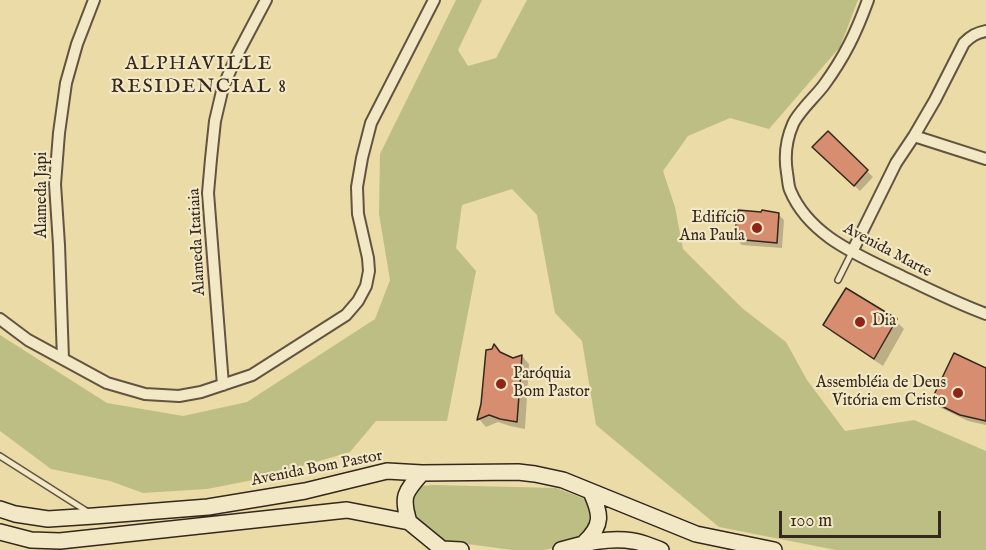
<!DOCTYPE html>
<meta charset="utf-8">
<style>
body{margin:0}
#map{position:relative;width:986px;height:550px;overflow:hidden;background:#ebdba7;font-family:"IM FELL English",serif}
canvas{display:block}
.scale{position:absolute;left:779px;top:511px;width:162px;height:27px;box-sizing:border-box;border:3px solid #34271d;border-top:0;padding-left:8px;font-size:18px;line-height:21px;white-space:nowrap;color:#34271d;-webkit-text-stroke:4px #f2e8c6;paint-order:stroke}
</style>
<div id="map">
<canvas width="986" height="550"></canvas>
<div class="scale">100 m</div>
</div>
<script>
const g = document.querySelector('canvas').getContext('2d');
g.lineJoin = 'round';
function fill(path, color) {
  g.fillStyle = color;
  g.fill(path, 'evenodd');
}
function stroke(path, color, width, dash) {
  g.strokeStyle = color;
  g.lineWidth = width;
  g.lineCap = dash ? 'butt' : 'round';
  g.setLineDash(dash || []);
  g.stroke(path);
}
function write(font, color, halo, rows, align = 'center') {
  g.font = font + ' "IM FELL English",serif';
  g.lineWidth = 4.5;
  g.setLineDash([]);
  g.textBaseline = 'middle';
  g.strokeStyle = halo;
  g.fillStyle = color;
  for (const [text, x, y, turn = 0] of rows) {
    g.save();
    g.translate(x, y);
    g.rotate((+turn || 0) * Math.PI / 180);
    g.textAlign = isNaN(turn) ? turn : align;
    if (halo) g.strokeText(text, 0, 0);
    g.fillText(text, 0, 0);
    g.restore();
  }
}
fill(new Path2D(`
 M456 0H482L458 50 468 66 496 58 527 0H858L840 47 769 129 730 118 688 136 663 171 675 207 683 249 742 308 786 342 807 380 845 431 914 420 986 451V550H836L719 527 596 425 582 341 555 313 537 215 512 189 462 205 456 248 476 271 447 421H376L350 452 258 479 207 489 143 493 110 481 51 469 0 431V335L107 403 183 416 247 402 375 319 390 280 379 214 380 154Z
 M433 485 556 488 588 500 590 516 585 537 563 546 544 550H512L445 541 411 513C411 501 413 495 422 486Z`), '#bcbe83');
fill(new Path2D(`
 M828 133 873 177 860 191 814 147Z
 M778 214 784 220 782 248 742 245 736 239Z
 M847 290 896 321 904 329 883 366 833 333 825 325Z
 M502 354 513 359 522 356 529 364 525 429 510 426 498 422 486 427 479 419Z
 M986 369V425L968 421 939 407 933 401Z`), '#0003');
const building = new Path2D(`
 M828 131 868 170 854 186 812 147Z
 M738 210 761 212 762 210 779 213 777 243 734 239Z
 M846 288 897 319 874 359 823 325Z
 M494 344 500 352 513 358 522 355 517 422 500 419 489 415 477 420 481 404 486 350 492 349Z
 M954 353 986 368V421L960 415 931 401Z`);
fill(building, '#d78d70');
stroke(building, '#34271d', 1.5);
const lane = new Path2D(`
 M838 280 852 252
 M0 456 88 512`);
const street = new Path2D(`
 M868 0C856 33 845 56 824 85 815 97 799 111 793 124 786 140 784 155 787 173 788 178 788 185 790 190 809 236 858 255 899 275 928 289 956 303 986 314
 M914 136 986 159
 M852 252 896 163 914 136 935 100 964 43C971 36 976 33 986 31
 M0 319 28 340 107 383 145 394 179 396 201 392 252 375 346 315 358 301 366 286 369 271 368 258 358 214 357 187 362 158 371 123 434 0
 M63 359 59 245 55 184 59 133 66 83 77 44 94 0
 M223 385 208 193 211 159 215 121 223 87 238 53 266 0`);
const secondary = new Path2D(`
 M0 509 15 514 48 519 94 516 208 507 305 491 387 471 422 473 518 472 535 474 563 480 696 534 774 550
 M409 522C401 496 405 492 422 473
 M0 532 31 540 60 541 347 510 409 522 442 549 461 550
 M585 542C603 525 601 514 591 492
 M561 550C585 543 609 537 633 541 642 542 652 547 661 550`);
stroke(lane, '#625440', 8);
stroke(street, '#625440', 14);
stroke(secondary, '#34271d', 18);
stroke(lane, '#f2e8c6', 5);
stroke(street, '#f2e8c6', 10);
stroke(secondary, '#f2e8c6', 15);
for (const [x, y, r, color] of [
 [757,228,6,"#8f2418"],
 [860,322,6,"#8f2418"],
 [501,384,6,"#8f2418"],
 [958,393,6,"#8f2418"]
]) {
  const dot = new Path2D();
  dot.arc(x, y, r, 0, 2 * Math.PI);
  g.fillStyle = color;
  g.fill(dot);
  stroke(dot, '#f2e8c6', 2);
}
write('16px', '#34271d', '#f2e8c6', [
 ["Alameda Japi",43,195,-90],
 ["Alameda Itatiaia",198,242,-93],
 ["Avenida Marte",887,251,28],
 ["Avenida Bom Pastor",317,469,-11]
]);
write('16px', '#34271d', '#f2e8c6', [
 ["Edifício",745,219],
 ["Ana Paula",745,237],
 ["Dia",872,322,"left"],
 ["Paróquia",513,375,"left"],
 ["Bom Pastor",513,393,"left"],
 ["Assembléia de Deus",946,384],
 ["Vitória em Cristo",946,402]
], 'right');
g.letterSpacing = '1.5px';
write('20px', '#34271d', '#f2e8c6', [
 ["ALPHAVILLE",199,65],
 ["RESIDENCIAL 8",199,88]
]);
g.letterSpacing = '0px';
</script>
